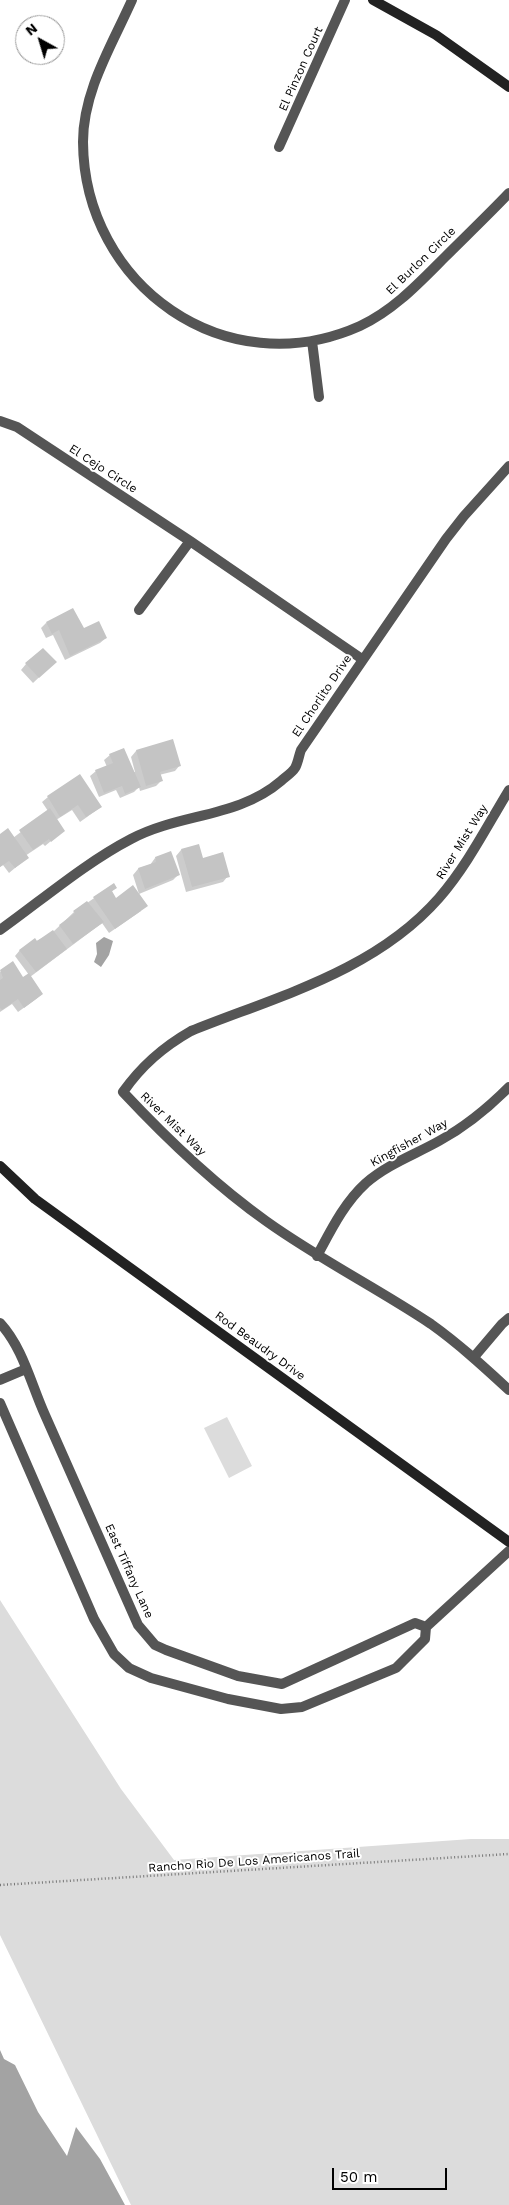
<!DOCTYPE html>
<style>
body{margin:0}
#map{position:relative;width:509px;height:2205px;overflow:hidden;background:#fff;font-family:"Work Sans",sans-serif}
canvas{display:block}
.north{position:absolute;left:15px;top:15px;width:50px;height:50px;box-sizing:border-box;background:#fff;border:1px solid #999;border-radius:50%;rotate:321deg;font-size:14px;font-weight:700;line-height:20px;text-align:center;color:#000}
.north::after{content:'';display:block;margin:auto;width:18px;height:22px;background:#000;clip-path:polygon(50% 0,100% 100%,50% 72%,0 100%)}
.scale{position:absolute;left:332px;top:2168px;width:115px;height:22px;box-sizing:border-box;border:2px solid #000;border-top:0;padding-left:6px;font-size:15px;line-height:18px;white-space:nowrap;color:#000;-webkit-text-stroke:4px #fff;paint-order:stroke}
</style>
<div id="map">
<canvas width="509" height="2205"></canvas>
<div class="north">N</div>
<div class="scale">50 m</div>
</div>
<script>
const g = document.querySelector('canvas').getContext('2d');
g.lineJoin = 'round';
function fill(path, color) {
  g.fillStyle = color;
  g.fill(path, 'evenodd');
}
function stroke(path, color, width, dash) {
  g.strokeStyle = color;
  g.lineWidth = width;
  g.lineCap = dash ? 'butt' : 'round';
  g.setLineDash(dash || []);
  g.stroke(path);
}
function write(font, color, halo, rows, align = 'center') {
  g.font = font + ' "Work Sans",sans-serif';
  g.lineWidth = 4;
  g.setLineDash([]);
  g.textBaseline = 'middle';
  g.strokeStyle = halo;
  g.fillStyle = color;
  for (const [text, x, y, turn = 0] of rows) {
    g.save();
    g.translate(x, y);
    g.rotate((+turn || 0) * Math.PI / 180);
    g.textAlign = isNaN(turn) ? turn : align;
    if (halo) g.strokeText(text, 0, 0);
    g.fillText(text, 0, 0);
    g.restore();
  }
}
fill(new Path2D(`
 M227 1417 252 1466 229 1478 204 1428Z
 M0 1600 121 1789 174 1860 471 1839H509V2205H131L0 1935Z`), '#dcdcdc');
fill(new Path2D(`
 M104 937 113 941 109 955 101 967 94 962 97 954 96 943Z
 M0 2050 4 2059 15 2065 38 2112 67 2156 76 2127 100 2159 125 2205H0Z`), '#a3a3a3');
fill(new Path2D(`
 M46 623 83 630 106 638 100 643 65 660 53 635 46 638 41 628Z
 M26 664 50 667 33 683 21 670Z
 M172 741 180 765 175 771 159 775 161 781 156 786 140 791 139 787 134 792 120 798 116 790 99 797 90 776 96 771 107 767 104 760 110 755 133 772H135L131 757 136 751Z
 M48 797 101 807 80 822 72 810 56 820 63 831 45 846 43 844 25 856 27 858 9 873 3 865 0 867V835L13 838 48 811 42 802Z
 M198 845 202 859 228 876 223 882 186 892 176 856 181 850Z
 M155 858 178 875 173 880 139 894 133 875 138 869 150 865Z
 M113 885 116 888 111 892 116 899 141 911 109 933 102 923 30 977 42 994 36 999 18 1012 12 1004 0 1012V972L12 963 23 979 29 975 15 956 20 950 53 932 74 912Z`), '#0003');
fill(new Path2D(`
 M73 608 84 628 99 621 107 638 70 656 59 630 52 634 46 622Z
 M43 648 57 662 39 678 25 663Z
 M173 739 181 766 160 772 163 781 146 786 136 750Z
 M124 748 141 787 125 794 122 786 104 793 95 770 113 763 109 754Z
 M80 774 102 807 86 817 78 805 60 817 47 796Z
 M50 808 65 831 51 842 49 839 33 850 19 830Z
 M8 828 29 858 15 868 9 861 0 867V834Z
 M199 844 203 858 223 852 230 877 192 887 181 849Z
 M171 851 180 875 145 889 138 868 156 862 155 857Z
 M114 883 117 888 112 891 116 898 133 885 148 906 115 929 93 897Z
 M87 901 104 922 73 944 59 925 75 913 73 911Z
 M53 930 67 949 36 972 19 950 35 938 37 941Z
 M13 961 23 977 29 973 43 994 24 1008 18 999 2 1010 0 1008V980L3 978 0 970Z`), '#c4c4c4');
stroke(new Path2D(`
 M0 1885 509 1854`), '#777', 2.5, [1, 2.5]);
stroke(new Path2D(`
 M132 0C112 45 83 91 83 142 84 286 226 386 360 326 394 310 419 283 445 257 466 236 488 215 509 193
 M279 147 345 0
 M312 341 319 397
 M0 421 17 427 190 541 362 659
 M139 610 190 541
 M509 790C487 826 467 866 439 898 375 971 278 996 191 1031 163 1047 142 1065 123 1092 167 1139 214 1184 266 1221 319 1259 377 1288 431 1324 459 1344 484 1367 509 1390
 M0 930C42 900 85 863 131 839 180 813 238 818 281 781 285 777 292 773 295 768 298 763 299 755 301 750L446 539 464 516 509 466
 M317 1256C331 1230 344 1203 366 1183 388 1164 414 1155 439 1141 465 1127 488 1108 509 1087
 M0 1323C23 1348 31 1384 45 1415 76 1485 107 1555 138 1625L155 1645 166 1650 238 1676 282 1684 415 1623 426 1627
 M474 1357 502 1324 509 1318
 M0 1380 26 1369
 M0 1403 94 1619 114 1654 129 1668 151 1678 228 1699 281 1709 302 1707 396 1668 425 1639 426 1627 509 1551`), '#555', 10);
stroke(new Path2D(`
 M373 0 436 35 509 87
 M0 1166 35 1199 509 1542`), '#222', 10);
write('12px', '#000', '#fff', [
 ["El Pinzon Court",301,69,-66],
 ["El Burlon Circle",421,261,-44],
 ["El Cejo Circle",103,469,33],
 ["El Chorlito Drive",322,696,-56],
 ["River Mist Way",462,842,-58],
 ["River Mist Way",173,1124,44],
 ["Kingfisher Way",409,1143,-29],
 ["Rod Beaudry Drive",260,1346,36],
 ["East Tiffany Lane",129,1571,66],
 ["Rancho Rio De Los Americanos Trail",254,1861,-4]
]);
</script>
